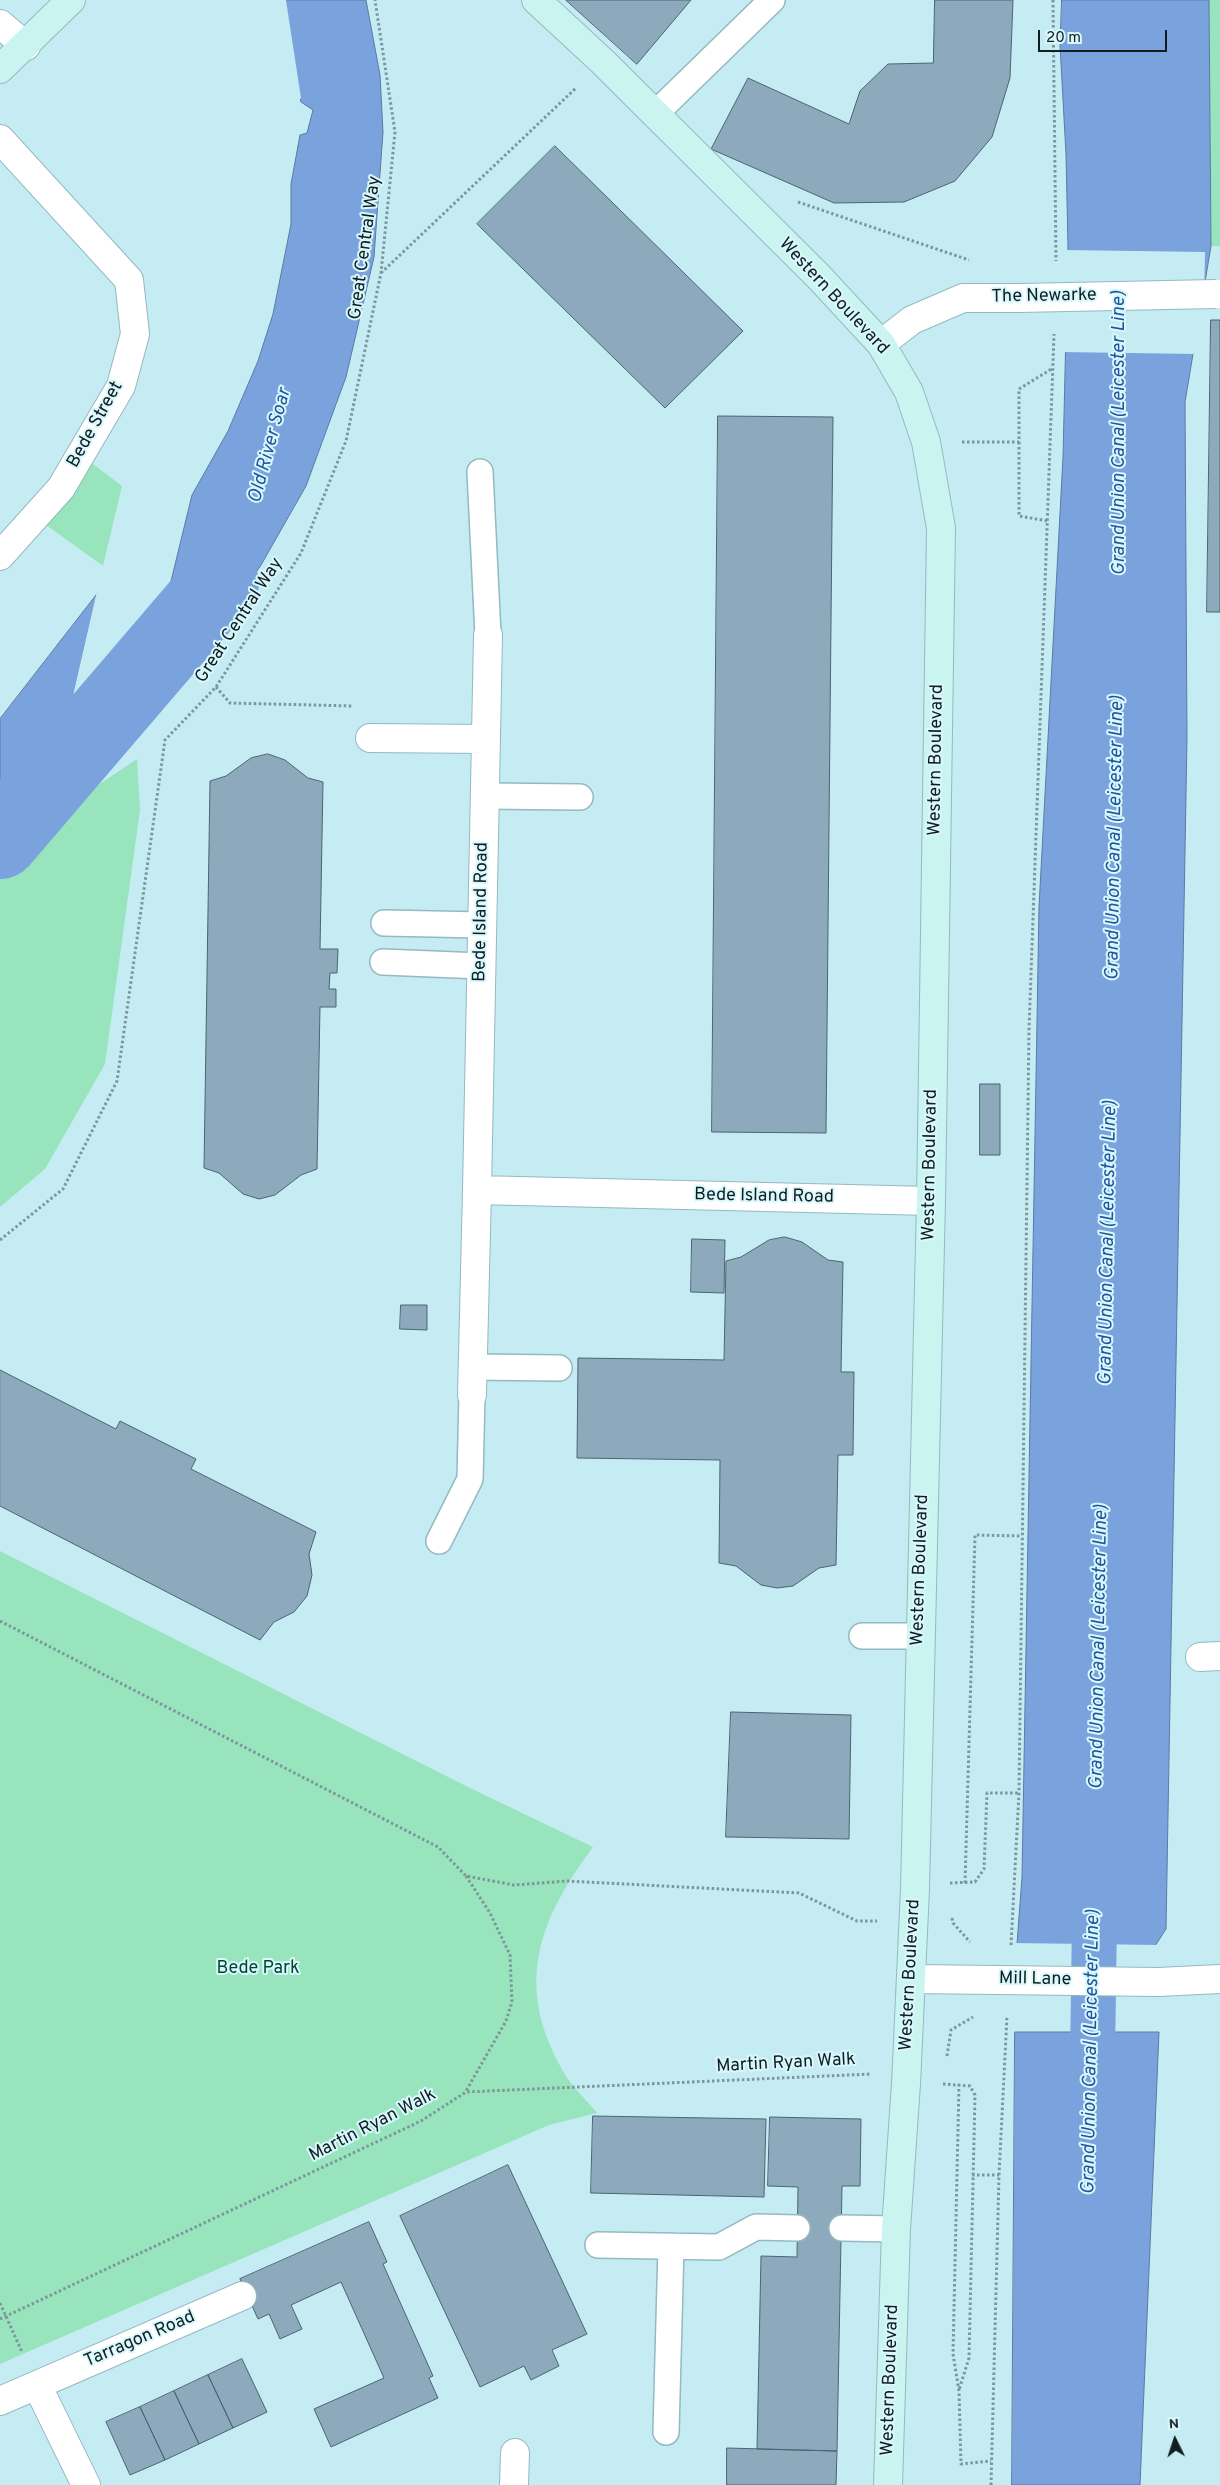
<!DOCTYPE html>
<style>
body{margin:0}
#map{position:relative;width:1220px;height:2485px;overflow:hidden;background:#c6ecf3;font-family:Overpass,sans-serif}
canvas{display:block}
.north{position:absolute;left:1150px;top:2415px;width:50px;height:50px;-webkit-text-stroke:4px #d9f8fd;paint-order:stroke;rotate:356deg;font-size:14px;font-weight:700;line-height:20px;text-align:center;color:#101e20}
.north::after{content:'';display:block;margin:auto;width:18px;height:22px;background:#101e20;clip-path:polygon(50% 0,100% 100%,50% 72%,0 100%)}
.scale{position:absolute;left:1038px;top:30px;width:129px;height:22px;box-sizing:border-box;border:2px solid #101e20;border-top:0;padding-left:6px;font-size:15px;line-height:18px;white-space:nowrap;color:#101e20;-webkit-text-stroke:4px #d9f8fd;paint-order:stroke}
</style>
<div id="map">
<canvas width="1220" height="2485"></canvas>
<div class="north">N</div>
<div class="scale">20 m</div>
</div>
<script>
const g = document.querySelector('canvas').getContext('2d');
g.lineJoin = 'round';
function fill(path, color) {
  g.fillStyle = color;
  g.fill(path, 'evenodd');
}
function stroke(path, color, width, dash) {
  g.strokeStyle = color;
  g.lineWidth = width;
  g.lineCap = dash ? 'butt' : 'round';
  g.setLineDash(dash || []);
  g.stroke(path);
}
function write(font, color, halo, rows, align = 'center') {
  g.font = font + ' Overpass,sans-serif';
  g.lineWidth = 4;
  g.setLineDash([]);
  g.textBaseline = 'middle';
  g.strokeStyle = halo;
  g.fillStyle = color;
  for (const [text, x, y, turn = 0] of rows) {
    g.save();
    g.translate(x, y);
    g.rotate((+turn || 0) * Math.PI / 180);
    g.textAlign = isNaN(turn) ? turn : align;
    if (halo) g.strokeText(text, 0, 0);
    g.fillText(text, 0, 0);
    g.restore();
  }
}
fill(new Path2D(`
 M1209 0H1220V246H1211Z
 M81 455 122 486 103 566 35 517Z
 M137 759 140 810 105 1064 45 1169 0 1207V878L42 829 44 821Z
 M0 1551 468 1787 593 1847C538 1921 514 1985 563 2071 571 2086 586 2099 597 2113L549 2125 0 2364Z`), '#98e5bd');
const water = new Path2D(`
 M286 0H366L380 75 383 132 374 257 346 377 306 486 261 565 203 650 132 741 192 495 228 431 258 361 273 314 291 224V184L300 135 307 133 313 110 301 102Z
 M1062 0H1209L1211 246 1185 402 1187 738 1166 1929 1155 1946 1017 1944 1022 1877 1039 907 1063 457 1068 247 1066 154 1060 45Z
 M97 594 42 829 0 878V719Z
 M1015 2032H1159L1140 2485H1012Z`);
fill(water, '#7aa2dd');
stroke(water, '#5a7aa4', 1);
fill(new Path2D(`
 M283 0H286L301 98 299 100Z
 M1065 250 1205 252 1204 302 1196 354 1061 352Z
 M97 591 99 594 46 822 44 821Z
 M1015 1943 1159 1945 1155 1949 1017 1946Z`), '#c6ecf3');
stroke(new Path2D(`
 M1092 2093 1095 1885`), '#7aa2dd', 45);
stroke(new Path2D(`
 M0 840 220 583`), '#7aa2dd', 78);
const building = new Path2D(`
 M566 0H691L637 64Z
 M935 0H1013L1010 78 992 137 955 181 904 202 834 203 711 149 748 78 849 124 860 91 888 64 933 63Z
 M555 146 743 331 665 408 477 224Z
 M1211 320H1220V612H1207Z
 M718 416 833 417 826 1133 712 1132Z
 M268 754 285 760 308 778 323 782 320 949H338L337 973H330L329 989H336V1007H320L317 1169 301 1175 275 1195 259 1199 243 1194 219 1173 204 1168 210 781 226 776 251 758Z
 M980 1084H1000V1155H980Z
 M785 1237 802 1242 828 1260 843 1262 841 1372H854L853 1455H838L836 1565 819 1568 793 1586 777 1588 761 1585 736 1566 719 1563 720 1460 577 1458 578 1358 724 1360 726 1261 741 1257 769 1240Z
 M692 1239 725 1240 724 1293 691 1292Z
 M401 1305H427V1330L400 1329Z
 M0 1370 116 1429 120 1421 196 1459 191 1469 316 1532 309 1554 312 1575 307 1596 294 1612 274 1622 260 1640 0 1506Z
 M731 1712 851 1715 849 1839 726 1837Z
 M593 2116 766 2119 764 2197 591 2193Z
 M770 2117 861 2119 860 2186H842L837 2451 757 2449 761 2256 797 2257 798 2187 768 2186Z
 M508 2165 587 2334 552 2350 559 2366 531 2380 524 2366 480 2387 400 2216Z
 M369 2222 387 2262 383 2264 433 2376 429 2378 438 2398 331 2447 314 2409 384 2378 341 2282 291 2305 302 2329 280 2339 269 2314 258 2319 240 2279Z
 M242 2359 267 2412 233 2428 208 2375Z
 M208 2375 233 2428 199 2444 174 2391Z
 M174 2391 199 2444 165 2460 140 2407Z
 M140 2407 165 2460 130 2475 106 2422Z
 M727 2448 837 2451 836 2485H727Z`);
fill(building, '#8caabb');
stroke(building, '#496574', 1);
const lane = new Path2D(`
 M655 114 772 0
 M480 472 488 635
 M484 796 580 797
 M384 923 482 925
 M383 962 481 966
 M473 1367 559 1368
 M439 1541 470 1479 472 1395
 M862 1636H919
 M842 2228 896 2229
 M598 2245 719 2247 756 2227 797 2228
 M666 2432 671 2246`);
const street = new Path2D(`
 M0 24 26 46
 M0 139 129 280 135 334 121 386 61 488 0 556
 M881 344 912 320 963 298H1019
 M370 738 486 739
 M477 1190 488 635
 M472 1395 477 1190 931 1201
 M1200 1657 1220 1656
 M911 1979 998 1980
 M1158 1982 1220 1979
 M37 2385 86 2485
 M0 2401 242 2296
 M514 2485 515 2453`);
const secondary = new Path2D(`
 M536 0 603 62 819 277 881 344 909 392 926 442 941 528 931 1201 915 1889 906 2084 896 2229 888 2485
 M0 69 71 0`);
stroke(lane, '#94b9c0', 28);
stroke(street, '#94b9c0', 30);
stroke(secondary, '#94b9c0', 30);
stroke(new Path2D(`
 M1053 0 1056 261
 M798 202 969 260
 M381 273 576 88
 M962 442H1019V389L1053 368
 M1019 442V516L1048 521
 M216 687 230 703 353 706
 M0 1240 63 1189 117 1081 165 740 216 687 301 553 346 441 381 273 395 132 375 0
 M0 1621 438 1847 466 1876 514 1885 567 1881 799 1893 857 1921H877
 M466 1876 490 1913 510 1955 512 2002 506 2021 466 2091
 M950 1883 975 1882 984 1869 987 1793H1019
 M965 1883 975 1535 1021 1536
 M952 1918 953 1923 970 1942
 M1011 1945 1019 1793 1029 1030 1054 334
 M947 2056 951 2030 973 2017
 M943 2084 970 2086 975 2095 969 2358 959 2390
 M959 2084 953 2354 959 2391 961 2464 991 2461
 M972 2175H999
 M0 2303 22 2352
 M0 2319 421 2121 466 2092 871 2074
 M991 2485 999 2175 1007 2016`), '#7b979c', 3, [2.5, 2.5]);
stroke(lane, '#fff', 25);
stroke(street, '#fff', 28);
stroke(secondary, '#c9f4f0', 28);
const streetBridge = new Path2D(`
 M1019 298 1216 294
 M998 1980 1158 1982`);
stroke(streetBridge, '#94b9c0', 30, []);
stroke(streetBridge, '#fff', 28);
write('18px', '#101e20', '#d9f8fd', [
 ["Great Central Way",366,248,-82],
 ["Western Boulevard",833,297,47],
 ["The Newarke",1044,297,-1],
 ["Bede Street",96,425,-61],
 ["Great Central Way",240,621,-57],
 ["Western Boulevard",937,760,-89],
 ["Bede Island Road",482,912,-89],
 ["Western Boulevard",931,1165,-89],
 ["Bede Island Road",764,1197,1],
 ["Western Boulevard",921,1570,-88],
 ["Western Boulevard",911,1975,-87],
 ["Mill Lane",1035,1980,1],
 ["Martin Ryan Walk",786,2064,-3],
 ["Martin Ryan Walk",373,2126,-27],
 ["Tarragon Road",140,2340,-23],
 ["Western Boulevard",891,2380,-88]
]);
write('18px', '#00442a', '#d9f8fd', [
 ["Bede Park",258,1969]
]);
write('italic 19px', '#22549b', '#d9f8fd', [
 ["Grand Union Canal (Leicester Line)",1120,433,-90],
 ["Old River Soar",271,446,-75],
 ["Grand Union Canal (Leicester Line)",1116,838,-89],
 ["Grand Union Canal (Leicester Line)",1109,1243,-89],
 ["Grand Union Canal (Leicester Line)",1100,1647,-89],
 ["Grand Union Canal (Leicester Line)",1092,2052,-89]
]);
</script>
